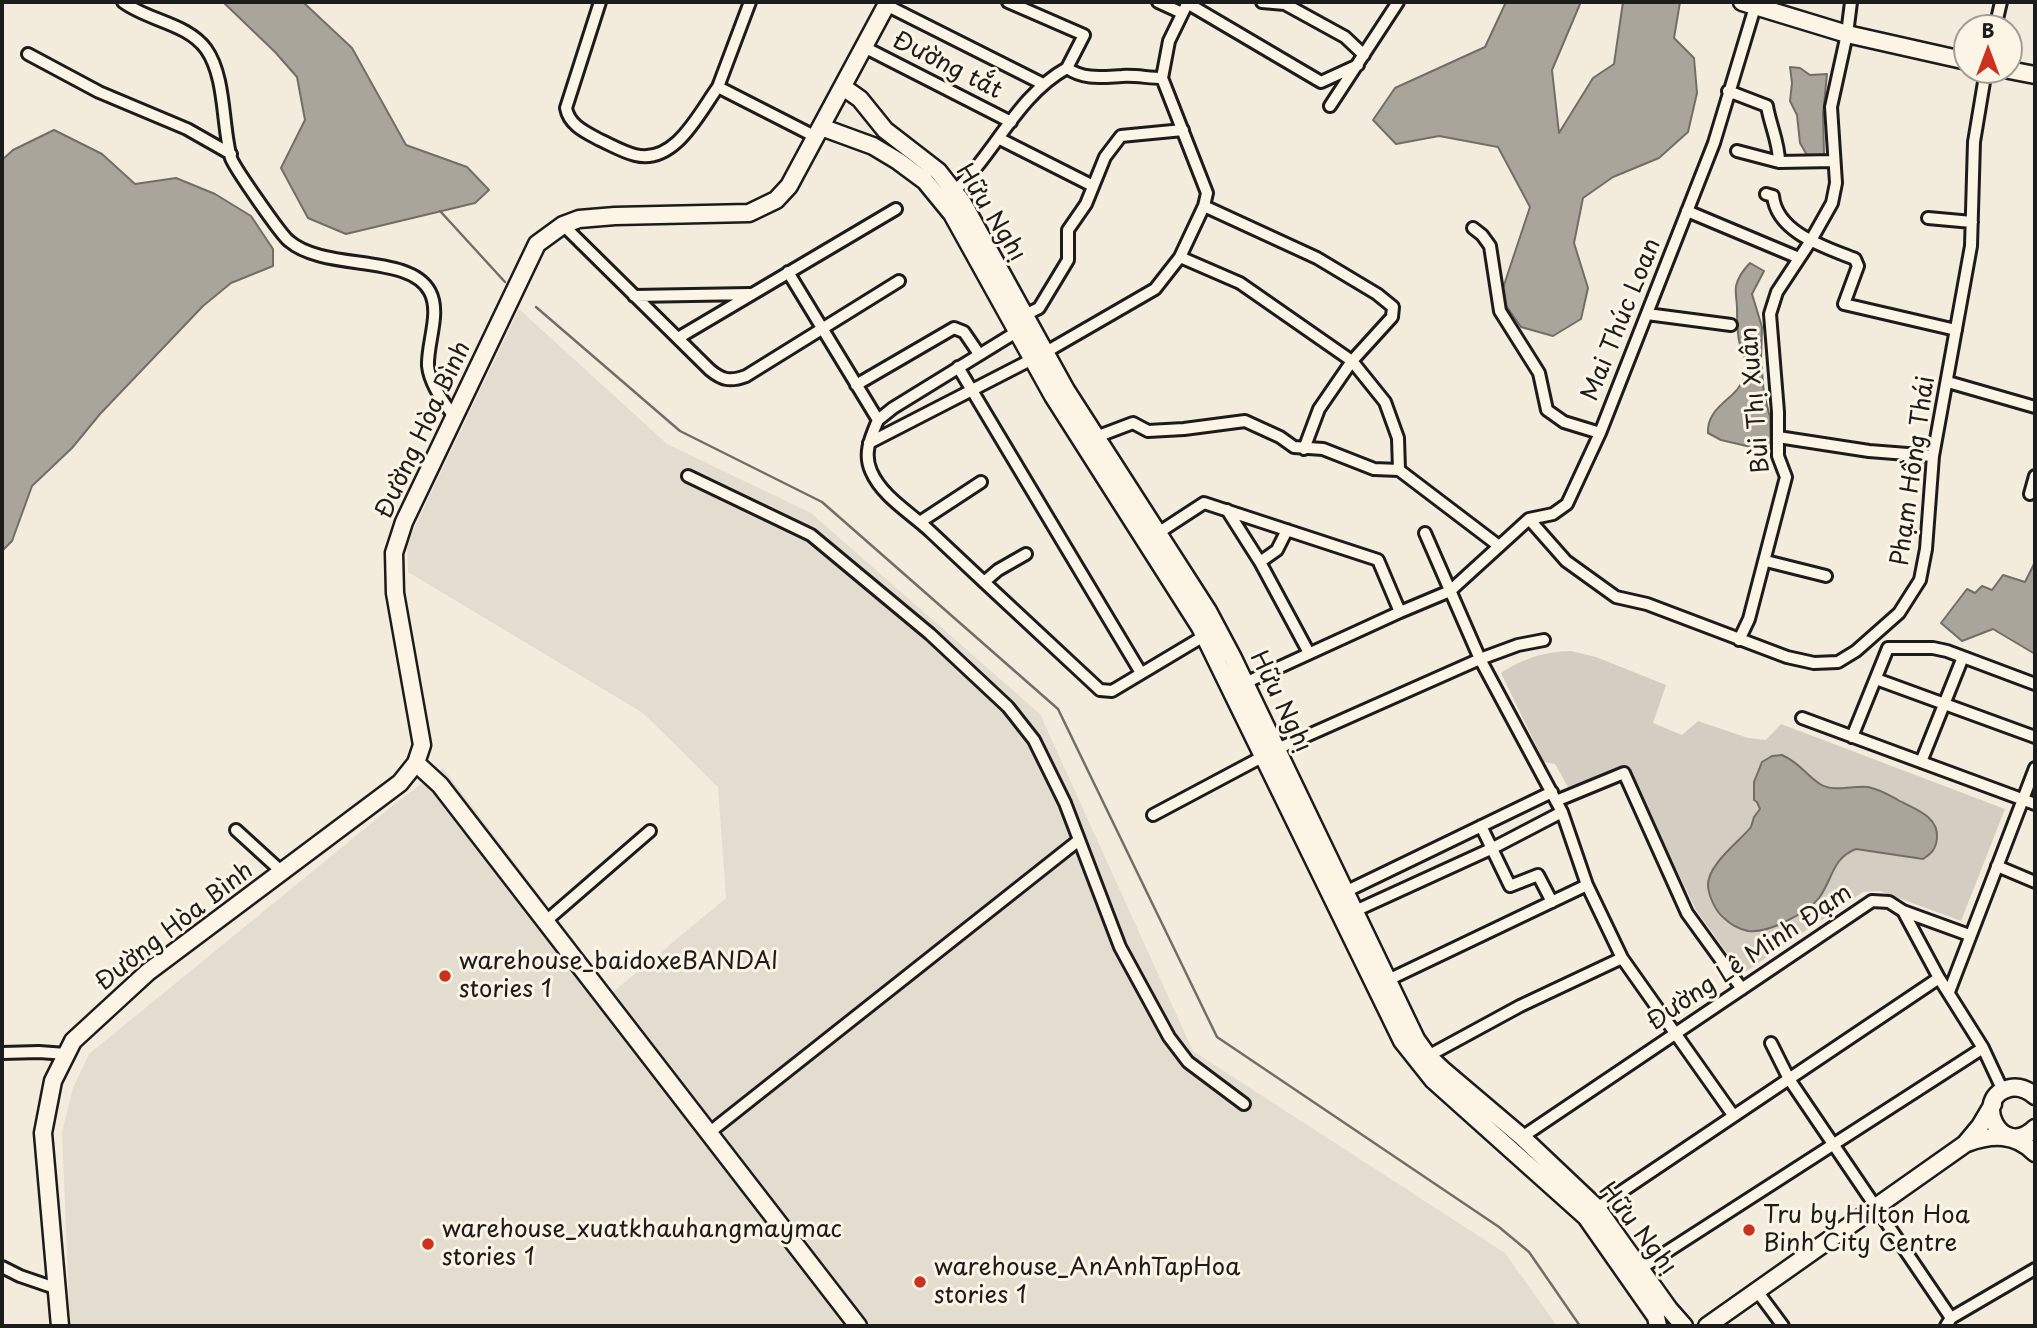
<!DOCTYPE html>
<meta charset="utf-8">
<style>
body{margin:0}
#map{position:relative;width:2037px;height:1328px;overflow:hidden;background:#f3ecdd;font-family:"Playpen Sans",sans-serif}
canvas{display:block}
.frame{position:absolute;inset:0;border:4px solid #1c1c1c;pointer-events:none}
.north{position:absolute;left:1953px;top:14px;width:70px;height:70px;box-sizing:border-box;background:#fcf5e5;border:2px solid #a29e95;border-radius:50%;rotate:0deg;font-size:19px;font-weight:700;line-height:28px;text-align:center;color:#1c1c1c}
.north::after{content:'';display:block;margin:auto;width:24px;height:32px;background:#c8321e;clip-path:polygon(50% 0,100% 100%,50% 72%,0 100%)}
</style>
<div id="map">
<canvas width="2037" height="1328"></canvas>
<div class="frame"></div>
<div class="north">B</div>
</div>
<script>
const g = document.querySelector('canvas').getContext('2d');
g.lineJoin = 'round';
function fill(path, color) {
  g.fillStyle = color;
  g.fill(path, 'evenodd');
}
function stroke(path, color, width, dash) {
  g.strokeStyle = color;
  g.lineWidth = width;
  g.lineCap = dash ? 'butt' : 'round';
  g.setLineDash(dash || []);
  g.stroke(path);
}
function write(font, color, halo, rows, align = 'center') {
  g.font = font + ' "Playpen Sans",sans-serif';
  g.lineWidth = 6;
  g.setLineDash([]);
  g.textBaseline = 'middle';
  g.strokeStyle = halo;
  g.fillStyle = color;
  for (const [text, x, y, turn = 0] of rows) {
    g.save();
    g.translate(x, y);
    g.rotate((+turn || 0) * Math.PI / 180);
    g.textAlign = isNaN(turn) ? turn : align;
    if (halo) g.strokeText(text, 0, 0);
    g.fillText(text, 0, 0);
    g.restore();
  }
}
fill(new Path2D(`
 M519 309 667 444 811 513 1040 714 1193 1051 1505 1253 1557 1326H70L62 1132 73 1088 89 1054 401 799 443 768 613 992 726 898 718 787 643 713 408 572 407 543Z`), '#e3ddcf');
fill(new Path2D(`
 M1571 651 1596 657 1666 685 1653 723 1682 735 1698 721 1748 738 1766 740 1781 724 2005 809 1961 921 1880 891 1863 892 1742 974 1696 910 1627 767 1568 787 1555 764 1544 762 1501 673C1524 658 1543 652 1571 651Z`), '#d3cec1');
const water = new Path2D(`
 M223 2H303L352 48 406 145 467 167 489 190 475 203 346 234 308 218 281 168 305 120 297 77 275 52Z
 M1506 2H1577L1580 4 1552 70 1559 133 1593 78 1614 64 1623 2H1680L1674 38 1694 58 1697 93 1688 132 1659 158 1613 177 1583 198 1574 243 1588 288 1581 319 1553 336 1521 327 1500 297 1530 207 1498 147 1439 136 1396 144 1373 120 1395 88 1485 47Z
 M1790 67 1800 68 1810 75 1827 74 1823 114 1824 153 1821 158 1808 157 1800 143 1797 115 1790 101 1792 83Z
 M54 130 102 154 135 184 176 178 215 194 251 216 273 249V266L231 283 203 306 100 414 72 448 32 486 12 541 2 551V160L13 150Z
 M1750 263 1764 271 1752 294 1762 327 1761 360 1764 394 1770 417 1771 449 1768 451 1721 440 1708 433C1707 415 1720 406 1732 395 1740 388 1746 376 1750 366 1737 350 1737 328 1737 308 1737 301 1735 294 1736 286 1738 278 1744 269 1750 263Z
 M2035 562V654L1993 629 1962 641 1941 623 1967 589 1975 593 1982 586 1992 590 2003 575 2025 582Z
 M1782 755C1800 763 1806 775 1820 784 1834 793 1853 785 1868 787 1879 789 1889 795 1898 800 1914 809 1939 816 1937 838 1936 849 1932 853 1923 859L1856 849C1832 858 1833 879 1819 898 1807 913 1767 934 1748 931 1739 929 1730 924 1724 918 1716 912 1709 897 1708 886 1707 865 1739 842 1751 827L1754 817 1760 809 1757 802 1754 800V782L1762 762 1772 756Z`);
fill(water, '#aaa59b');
stroke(water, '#716e68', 2);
stroke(new Path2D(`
 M440 211 505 282
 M536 307 680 431 822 502 1058 709 1217 1037 1499 1227 1529 1252 1580 1326`), '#716e68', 2.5);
const street = new Path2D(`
 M123 2C148 21 187 23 206 49 226 77 222 126 231 158 234 167 281 235 289 241 325 272 410 253 430 292 441 313 427 343 428 366 430 385 444 402 454 417
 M600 2 566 108C569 125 585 132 600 140 611 145 623 152 635 155 675 165 699 113 718 87
 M750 2 718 87 816 137
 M1008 2 1084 35 1067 68
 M1158 2 1182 13
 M1262 2 1285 4 1286 2
 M1187 3 1321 82 1358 65
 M1285 4 1345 37 1364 55
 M886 5 1043 84
 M1995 28 2001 2
 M864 47 1011 122
 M28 54 99 92 187 129 231 154
 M1728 91 1767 106C1770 125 1779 142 1779 162L1834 161
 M1330 106 1398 2
 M1000 139 1093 186
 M1737 151 1779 162
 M1766 194 1773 196C1777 233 1825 247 1855 259L1858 266 1844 304 1956 330
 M950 195C994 157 1015 97 1067 68 1084 80 1102 77 1122 76 1135 75 1149 78 1162 78
 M1204 206 1317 258 1377 294 1393 307 1392 317 1352 361 1319 409 1304 449
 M1687 211 1799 258
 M1928 218 1972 222
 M563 225 710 370C722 380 730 382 746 376L899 281
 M1473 228 1482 235 1490 246 1500 311 1539 373 1547 410 1564 422 1600 433
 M1180 257 1240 283 1352 361 1385 402 1398 438 1399 470 1499 546
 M788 272 878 420C871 437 863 453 871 471 882 497 911 513 931 532 987 585 1043 637 1100 690L1112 691 1204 636
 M634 296 750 294
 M1647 314 1731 325
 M1025 315 1039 308 1068 260V230L1086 204 1105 157 1121 136 1183 130
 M678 338 896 209
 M958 367 1141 673
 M1948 382 2035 407
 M856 385 954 328 964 332 979 354
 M878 420 893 408 1018 331
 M1096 437 1133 423 1148 431 1184 429 1245 421 1280 437 1294 447 1323 449 1374 469 1399 470
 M1778 437 1869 451 1933 456
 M869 443 1046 352 1155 289 1180 257 1204 206 1207 193 1162 78 1169 41 1188 2
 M688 476 811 535 930 634 1008 707 1034 740 1065 803 1120 947 1169 1037 1188 1062 1244 1104
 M2030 494 2035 476
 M1227 510 1260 562 1309 653
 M1529 519 1566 561 1616 597 1647 604 1787 657 1814 663 1838 662 1856 651 1899 613 1920 580 1926 549 1933 456 1971 246 1974 142 1986 70
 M920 522 981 482
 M1158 533 1204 503 1378 560 1400 612 1245 683
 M1425 533 1480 659 1562 812 1587 885 1622 958 1733 1115
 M1766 561 1826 576
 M1260 562 1277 550 1287 530
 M984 582 998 570 1026 554
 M1400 612 1450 591 1529 519 1553 514 1567 504 1600 433 1714 143 1755 7
 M1739 640 1749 619 1786 477 1778 456V412L1770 314 1777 292 1810 242 1832 203 1836 183 1831 107 1847 34 1851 2
 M1888 648H1933L1947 651 2035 684
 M1876 679 2035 737
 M1802 718 2035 804
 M1852 737 1888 648
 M1921 762 1963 657
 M1556 801 1624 773 1687 913 1742 989
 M1153 815 1277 749 1480 659 1518 645 1544 640
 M1481 826 1510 886 1538 875 1552 902
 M236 830 282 872
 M1997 866 2035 882
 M1343 895 1345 892 1552 792
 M1350 910 1355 911 1493 848 1562 812
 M1903 911 1969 935
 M546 921 650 831
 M1388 980 1587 885
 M1949 992 2035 768
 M1771 1043 1789 1079 1951 1318 1946 1326
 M2 1053 39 1052 66 1054
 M1428 1056 1520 1006 1622 958
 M710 1132 1079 840
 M1522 1137 1872 901 1889 902 1903 911 1939 978 1983 1048 2003 1091
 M1597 1208 1939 978
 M2 1267 20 1276 55 1288
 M1640 1269 1983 1048
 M1757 1291 1783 1326
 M1951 1318 2035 1269`);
const secondary = new Path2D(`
 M1742 2 1847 34 1967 61
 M2009 70 2035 75
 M843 87 860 99 885 130 938 171 963 203 1066 390 1208 611 1233 658 1416 1039 1428 1056 1443 1070 1522 1137 1597 1208 1669 1309 1684 1326
 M821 127 873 146 898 161 925 181 952 214 1053 396 1200 627 1402 1041 1433 1080 1586 1217 1656 1317 1658 1326
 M416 763 440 785 858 1326
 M2035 1096C2028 1090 2020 1086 2010 1088 1970 1097 2001 1161 2035 1128
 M1967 1143C1992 1134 2015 1133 2035 1153
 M60 1326 43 1133 53 1081 73 1041 148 972 400 783 416 763 422 745 395 593 394 553 404 522 537 244 563 225 579 219 615 216 749 213 776 200 789 186 888 2
 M1707 1326 1965 1144 1980 1126 1993 1104`);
stroke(street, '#1c1c1c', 16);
stroke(secondary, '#1c1c1c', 21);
stroke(street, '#fcf5e5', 10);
stroke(secondary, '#fcf5e5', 16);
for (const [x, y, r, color] of [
 [445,976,7,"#c8321e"],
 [1749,1230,7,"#c8321e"],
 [428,1244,7,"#c8321e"],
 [920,1282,7,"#c8321e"]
]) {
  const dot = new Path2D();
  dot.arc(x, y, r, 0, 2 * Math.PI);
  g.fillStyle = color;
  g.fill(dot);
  stroke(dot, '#fcf5e5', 2.5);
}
write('24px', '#1c1c1c', '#fcf5e5', [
 ["Đường tắt",947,66,27],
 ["Hữu Nghị",990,213,58],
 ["Mai Thúc Loan",1622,320,-68],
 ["Bùi Thị Xuân",1756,400,-95],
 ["Đường Hòa Bình",424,430,-65],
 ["Phạm Hồng Thái",1914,471,-82],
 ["Hữu Nghị",1280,702,64],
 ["Đường Hòa Bình",175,927,-38],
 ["Đường Lê Minh Đạm",1750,958,-34],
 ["Hữu Nghị",1637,1229,52]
]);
write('24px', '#1c1c1c', '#fcf5e5', [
 ["warehouse_baidoxeBANDAI",459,962],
 ["stories 1",459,990],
 ["Tru by Hilton Hoa",1763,1216],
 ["Binh City Centre",1763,1244],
 ["warehouse_xuatkhauhangmaymac",442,1230],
 ["stories 1",442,1258],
 ["warehouse_AnAnhTapHoa",934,1268],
 ["stories 1",934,1296]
], 'left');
</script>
